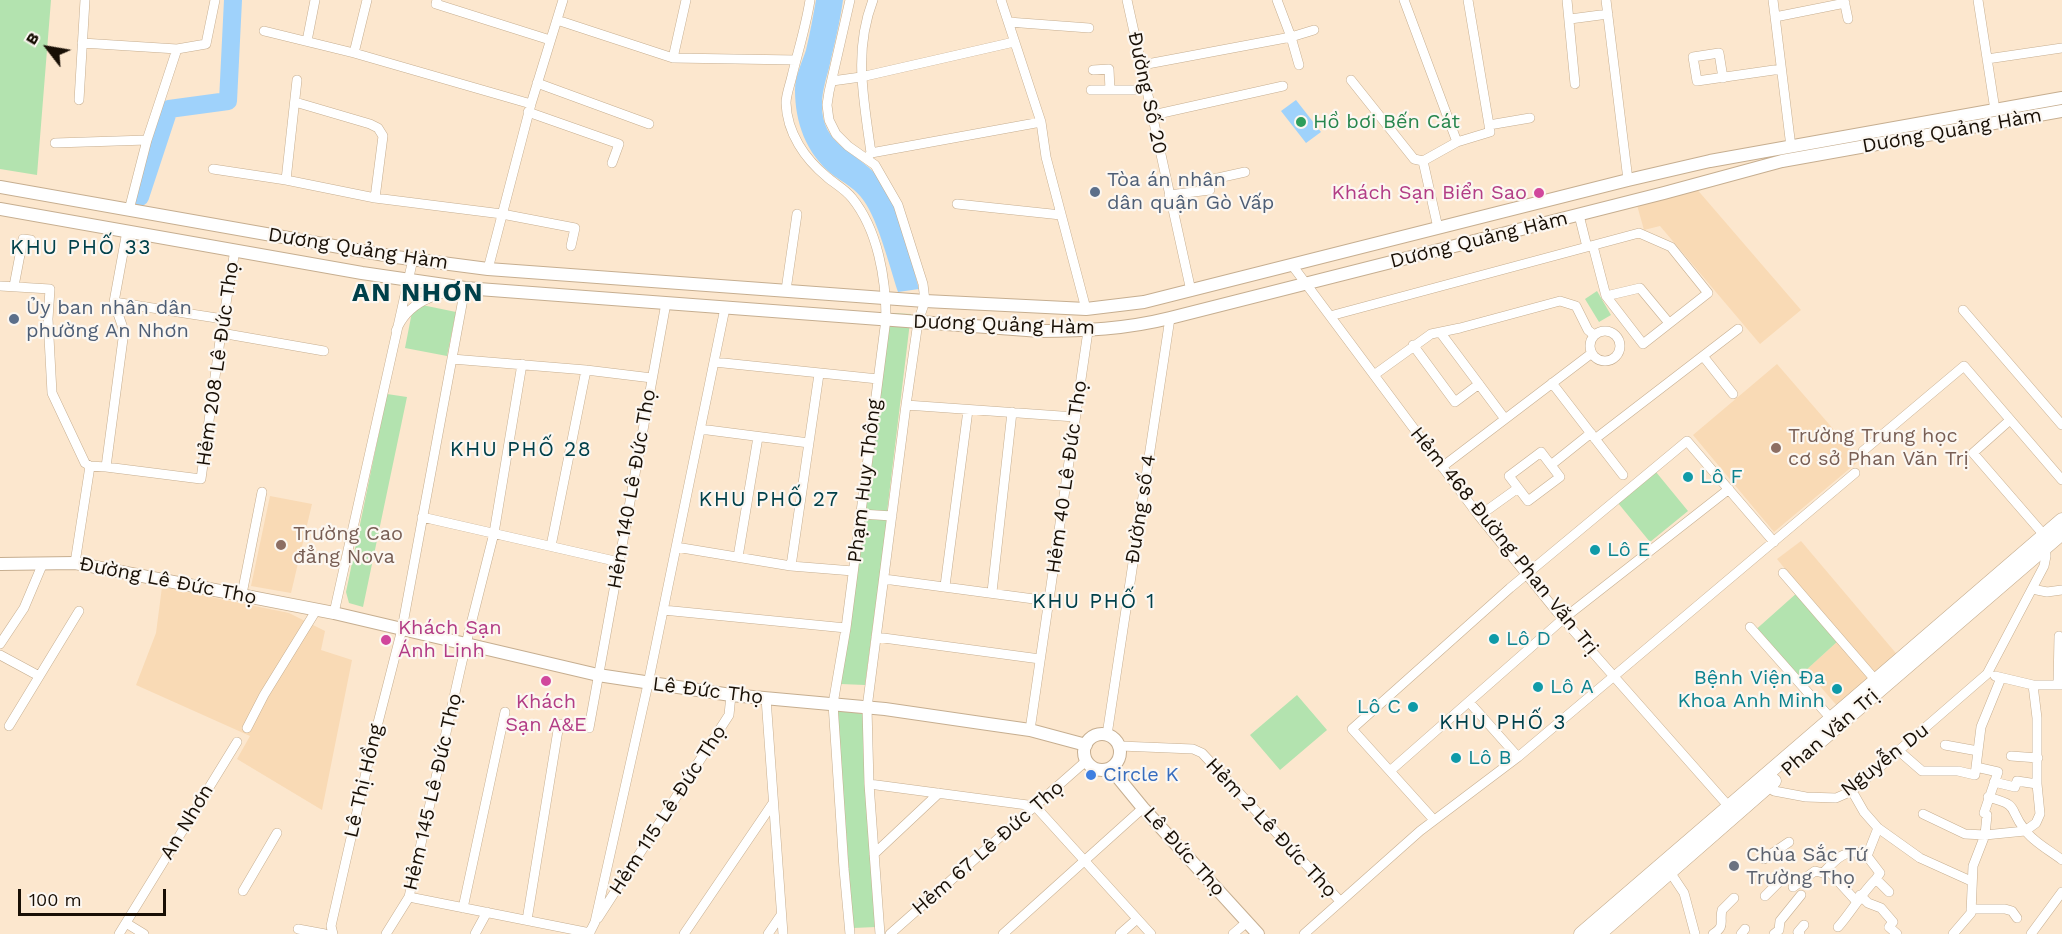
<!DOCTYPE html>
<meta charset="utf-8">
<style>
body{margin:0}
#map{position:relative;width:2062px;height:934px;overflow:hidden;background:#fce7ce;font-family:"Work Sans",sans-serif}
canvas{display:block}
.north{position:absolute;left:18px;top:18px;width:60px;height:60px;-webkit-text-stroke:4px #fcf7f1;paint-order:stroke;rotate:301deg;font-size:16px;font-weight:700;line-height:24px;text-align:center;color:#180f05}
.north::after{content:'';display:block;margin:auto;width:21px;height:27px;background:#180f05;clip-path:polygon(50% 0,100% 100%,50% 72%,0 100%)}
.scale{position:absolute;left:18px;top:889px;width:148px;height:27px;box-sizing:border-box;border:3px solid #180f05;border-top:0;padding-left:8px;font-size:18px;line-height:21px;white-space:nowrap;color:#180f05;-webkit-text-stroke:4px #fcf7f1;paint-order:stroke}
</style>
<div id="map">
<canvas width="2062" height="934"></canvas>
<div class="north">B</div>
<div class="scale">100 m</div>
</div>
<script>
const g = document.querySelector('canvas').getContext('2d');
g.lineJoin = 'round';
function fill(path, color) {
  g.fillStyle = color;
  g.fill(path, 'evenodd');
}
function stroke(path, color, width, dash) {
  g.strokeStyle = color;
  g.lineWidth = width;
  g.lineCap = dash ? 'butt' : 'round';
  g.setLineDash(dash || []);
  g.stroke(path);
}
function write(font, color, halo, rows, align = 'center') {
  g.font = font + ' "Work Sans",sans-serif';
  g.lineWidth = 4.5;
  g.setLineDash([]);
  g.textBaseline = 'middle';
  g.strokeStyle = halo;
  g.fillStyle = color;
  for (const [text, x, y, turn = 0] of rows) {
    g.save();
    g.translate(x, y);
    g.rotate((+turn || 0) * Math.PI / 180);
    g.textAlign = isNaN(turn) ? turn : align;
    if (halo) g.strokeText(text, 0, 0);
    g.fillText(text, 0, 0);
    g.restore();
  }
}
fill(new Path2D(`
 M1695 187 1801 310 1760 344 1660 226 1644 230 1635 198Z
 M1777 364 1860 460 1774 532 1693 435Z
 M270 496 312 504 291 593 251 586Z
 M1801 541 1900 658 1839 708 1806 670 1838 641 1865 668 1777 559Z
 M162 587 289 613 325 631 321 650 352 660 322 810 237 759 250 736 136 685 156 633Z`), '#f9dab5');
fill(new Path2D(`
 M0 0H51L37 175 0 169Z
 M1597 291 1611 315 1599 322 1585 299Z
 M422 305 456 312 447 356 405 348 412 312Z
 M890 313 911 314 887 512 865 511Z
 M387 394 407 397 363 607 349 603 346 592Z
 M1656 472 1688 511 1650 542 1618 503Z
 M864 518 887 520 865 685 841 684Z
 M1798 592 1838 641 1793 682 1752 633Z
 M1297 695 1327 730 1280 770 1250 735Z
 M837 709 863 714 876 927 853 928Z`), '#b3e3af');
fill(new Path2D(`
 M816 0H843C840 23 834 45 829 68 826 79 822 92 822 104 821 146 857 151 878 177 903 208 909 252 919 289L898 292C890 268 878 220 864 201 856 189 844 183 833 175 806 154 795 122 795 90 795 77 802 62 806 50 810 33 813 17 816 0Z
 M1296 100 1321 132 1306 143 1281 111Z`), '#9fd2fb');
stroke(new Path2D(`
 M140 197 169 109 228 101 233 0`), '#9fd2fb', 18);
const minor = new Path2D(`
 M437 0 436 4 550 40
 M810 0C806 26 798 51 792 76 790 85 786 95 786 103 787 133 805 159 827 177 835 184 845 189 852 198 878 230 886 279 886 319L846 628 833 704 844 869 850 934
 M850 0 829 92 827 105 829 120 836 134 848 146 875 165 898 205 923 284 925 301 918 322 906 405 867 708 869 784 880 934
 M1001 0 1041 122 1046 157 1086 309
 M1127 0 1191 291
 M1404 0 1457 142 1423 161 1438 228
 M1468 0 1489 125
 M1567 0 1575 84
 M1606 0 1628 180
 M1773 0 1791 147
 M1844 0 1848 19
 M1978 0 1995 110
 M1775 17 1845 3
 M1570 19 1608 14
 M557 20 673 58 796 60
 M1008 22 1089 28
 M264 31 354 53 531 104
 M307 41 315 0
 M82 43 177 49
 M354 53 367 0
 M673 58 686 0
 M1987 59 2062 48
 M1142 65 1291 37 1277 0
 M1299 65 1291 37 1314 30
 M1093 70 1109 69 1110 90
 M1723 78 1719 53 1693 57 1697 81 1781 69
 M1351 80 1414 159 1423 161
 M832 81 861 77 1014 42
 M537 83 649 124
 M1091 90H1147
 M79 100 85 0
 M295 102 370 124 378 128 383 136 375 198
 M528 112 619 144 612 163
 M1153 115 1283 86
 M1457 142 1490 132 1489 125 1530 118
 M55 143 147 140
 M871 153C864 100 853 52 873 0
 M867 158 871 153 1041 122
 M213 169 286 180 375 198 502 214 575 228 571 246
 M286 180 297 80
 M1169 195 1210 190 1209 180 1245 172
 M957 204 1061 215
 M129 210 147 140 177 49 206 44 215 0
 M1579 215 1587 247
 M1292 265 1479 516 1557 612 1731 809
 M488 269 531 104 563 0
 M0 286 50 289 48 319 52 393 85 463 90 466
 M14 286 23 239 31 240
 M786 290 797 214
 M1606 296 1640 288 1669 323
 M114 302 223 319
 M1963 310 2062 425
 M1330 316 1639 233 1671 247 1708 293 1643 344 1606 296 1593 246
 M1590 346a15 15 0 1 1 30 0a15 15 0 1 1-30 0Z
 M1440 332 1505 419
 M221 333 324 351
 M1413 345 1455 402 1479 384
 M1703 356 1733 394
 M452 359 586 370 652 378
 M714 362 878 379
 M1374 375 1431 334 1460 328 1560 301 1576 306 1588 330 1594 335
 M1552 383 1623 475
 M906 405 1075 417
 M700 429 809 443
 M1595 439 1738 329
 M1863 451 1964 366 2062 480
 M1541 452 1560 477 1528 501 1509 476Z
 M1551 465 1591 433
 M106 467 201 479 221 333 235 250
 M1442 467 1592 353
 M861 514 892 516
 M1479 516 1518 488
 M422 517 619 562
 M551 546 586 370
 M676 547 791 566 853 571
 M738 557 758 437
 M75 563 90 466 106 467 124 331 114 302 127 231
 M791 566 819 374
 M1783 573 1878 683
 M884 579 1049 601
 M945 586 968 410
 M2032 589 2047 592 2062 590
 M992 592 1012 412
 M242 594 262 492
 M663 610 846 628
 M334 613 413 259
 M1750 627 1834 722
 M876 637 1040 659
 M0 644 24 608 43 563
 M0 655 39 676
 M1995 676 2033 685H2062
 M2058 685 2059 636
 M766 698 783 934
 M1469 702 1518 757
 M9 726 79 611
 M247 728 264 695 317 609
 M1030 730 1088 331
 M1107 735 1170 318
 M1945 745 1978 751
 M1120 746 1193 749 1202 753 1340 901
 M1899 751 1922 771H1958L1975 775 1981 727 2001 678
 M2011 756 2038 758
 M1390 771 1563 619 1729 489
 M1994 782 2015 787 2017 781 2037 784
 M1764 783 1774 791 1806 797 1836 798 1852 791 1987 674 2044 566 2046 556 2044 535 1973 453 2010 420
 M869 784 1035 806 1151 934
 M1852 791 1864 812 1878 828 1920 858 1971 881
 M1988 797C2022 806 2007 808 2025 830 2033 842 2051 851 2062 860
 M1923 814 1965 834 1985 835 2025 831 2036 823 2040 814 2037 784V718L2033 685
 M1434 820 1352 729 1510 588 1687 441 1774 542
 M874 854 939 793
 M1867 856 1880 873 1876 879
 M1764 859 1789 842
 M1827 869 1857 902
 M1670 872 1684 893 1695 934
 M1793 887 1815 871 1823 873C1835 860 1848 845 1867 856L1878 828
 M243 891 277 833
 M1860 895 1868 903 1881 908 1893 922 1889 927 1897 934
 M1765 896 1785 876
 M409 897 590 933
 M463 908 505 712
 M1971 909H2005L2012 911 2017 918
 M598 918 729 715 731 695
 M527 920 559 724 589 728 666 303
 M126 923 144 934
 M1838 927C1852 911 1861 894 1876 879L1889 892
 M298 929 325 934
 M119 934 237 742
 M333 934 331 926 371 750 402 629 465 288C436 293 407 302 396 331
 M386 934 409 897 466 644 494 533 522 364
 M475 934 487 912
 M589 934 595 922 648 684 725 308
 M684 934 773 803
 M768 934 781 915
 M890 934 1086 761
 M1003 934 1143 808
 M1120 934 1137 919
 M1233 934 1247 922
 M1304 934 1420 831 1518 757 1855 473
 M1713 934C1726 926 1719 922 1722 910L1734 898
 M1741 934 1745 929
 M1774 934 1779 930 1780 921 1801 895
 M1800 934 1798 932 1804 925
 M1953 934 1971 913 1973 866 1985 835 1987 815 1984 813 1998 772 1976 767
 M2031 934 2062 892`);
const tertiary = new Path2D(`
 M0 187 396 257 488 269 925 301 1086 309 1144 302 1628 180 1710 161 2062 98
 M0 209 362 273 465 288 1040 331C1084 331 1126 329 1170 318L1664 193 1782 161 2062 111
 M0 564 75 563 334 613 598 675 731 695 885 709 988 724 1030 730 1086 745
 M1084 752a18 18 0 1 1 36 0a18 18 0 1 1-36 0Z
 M1111 769 1143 808 1258 934`);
const secondary = new Path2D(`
 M1818 743 2062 533
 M1581 934 2062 520
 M1599 934 1774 781`);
stroke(minor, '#c6ae90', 10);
stroke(tertiary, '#c6ae90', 14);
stroke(secondary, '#c6ae90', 15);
stroke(minor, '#fff', 9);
stroke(tertiary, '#fff', 12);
stroke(secondary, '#fff', 14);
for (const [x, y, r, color] of [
 [1301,122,6,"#2e9e5b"],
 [1095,192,6,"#5c6f8a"],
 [1539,193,6,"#d1479c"],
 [14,319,6,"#5c6f8a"],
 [1776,448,6,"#8d6e63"],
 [1688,477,6,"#0f9aa8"],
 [281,545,6,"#8d6e63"],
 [1595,550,6,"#0f9aa8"],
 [1494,639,6,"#0f9aa8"],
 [386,640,6,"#d1479c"],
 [546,681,6,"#d1479c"],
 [1538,687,6,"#0f9aa8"],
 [1837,689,6,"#0f9aa8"],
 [1413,707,6,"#0f9aa8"],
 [1456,758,6,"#0f9aa8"],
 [1091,775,6,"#3f7fe0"],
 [1734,866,6,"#6b7280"]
]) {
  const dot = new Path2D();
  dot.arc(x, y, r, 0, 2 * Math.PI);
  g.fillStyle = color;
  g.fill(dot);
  stroke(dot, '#fcf7f1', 2);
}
write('20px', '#180f05', '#fcf7f1', [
 ["Đường Số 20",1147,93,78],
 ["Dương Quảng Hàm",1952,131,-10],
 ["Dương Quảng Hàm",1479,240,-14],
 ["Dương Quảng Hàm",358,249,9],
 ["Dương Quảng Hàm",1004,325,2],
 ["Hẻm 208 Lê Đức Thọ",218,364,-82],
 ["Hẻm 40 Lê Đức Thọ",1067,477,-82],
 ["Phạm Huy Thông",865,481,-83],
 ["Hẻm 140 Lê Đức Thọ",632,489,-80],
 ["Đường số 4",1141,509,-81],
 ["Hẻm 468 Đường Phan Văn Trị",1504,541,51],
 ["Đường Lê Đức Thọ",168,581,11],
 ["Lê Đức Thọ",708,691,7],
 ["Phan Văn Trị",1830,733,-41],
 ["Nguyễn Du",1885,760,-38],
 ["Lê Thị Hồng",364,781,-77],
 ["Hẻm 145 Lê Đức Thọ",433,792,-77],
 ["Hẻm 115 Lê Đức Thọ",668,810,-57],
 ["An Nhơn",187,822,-59],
 ["Hẻm 2 Lê Đức Thọ",1271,828,47],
 ["Hẻm 67 Lê Đức Thọ",988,848,-41],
 ["Lê Đức Thọ",1184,852,48]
]);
write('20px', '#27864d', '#fcf7f1', [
 ["Hồ bơi Bến Cát",1313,122]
], 'left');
write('20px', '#4e5e75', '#fcf7f1', [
 ["Tòa án nhân",1107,180],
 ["dân quận Gò Vấp",1107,203],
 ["Ủy ban nhân dân",26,308],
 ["phường An Nhơn",26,331]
], 'left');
write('20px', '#b23c85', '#fcf7f1', [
 ["Khách Sạn Biển Sao",1527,193],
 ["Khách Sạn",398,628,"left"],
 ["Ánh Linh",398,651,"left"],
 ["Khách",546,702,"center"],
 ["Sạn A&E",546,725,"center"]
], 'right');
write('20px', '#785e54', '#fcf7f1', [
 ["Trường Trung học",1788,436],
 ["cơ sở Phan Văn Trị",1788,459],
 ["Trường Cao",293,534],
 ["đẳng Nova",293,557]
], 'left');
write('20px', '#0d838f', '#fcf7f1', [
 ["Lô F",1700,477],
 ["Lô E",1607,550],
 ["Lô D",1506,639],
 ["Bệnh Viện Đa",1825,678,"right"],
 ["Khoa Anh Minh",1825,701,"right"],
 ["Lô A",1550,687],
 ["Lô C",1401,707,"right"],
 ["Lô B",1468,758]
], 'left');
write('20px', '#366cbe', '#fcf7f1', [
 ["Circle K",1103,775]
], 'left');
write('20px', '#5b616d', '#fcf7f1', [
 ["Chùa Sắc Tứ",1746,855],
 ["Trường Thọ",1746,878]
], 'left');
g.letterSpacing = '1.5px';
write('21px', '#00404a', '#fcf7f1', [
 ["KHU PHỐ 33",81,248],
 ["KHU PHỐ 28",521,450],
 ["KHU PHỐ 27",769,500],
 ["KHU PHỐ 1",1094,602],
 ["KHU PHỐ 3",1503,723]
]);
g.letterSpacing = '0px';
g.letterSpacing = '1.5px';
write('bold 26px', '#00404a', '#fcf7f1', [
 ["AN NHƠN",418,293]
]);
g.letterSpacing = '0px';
</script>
